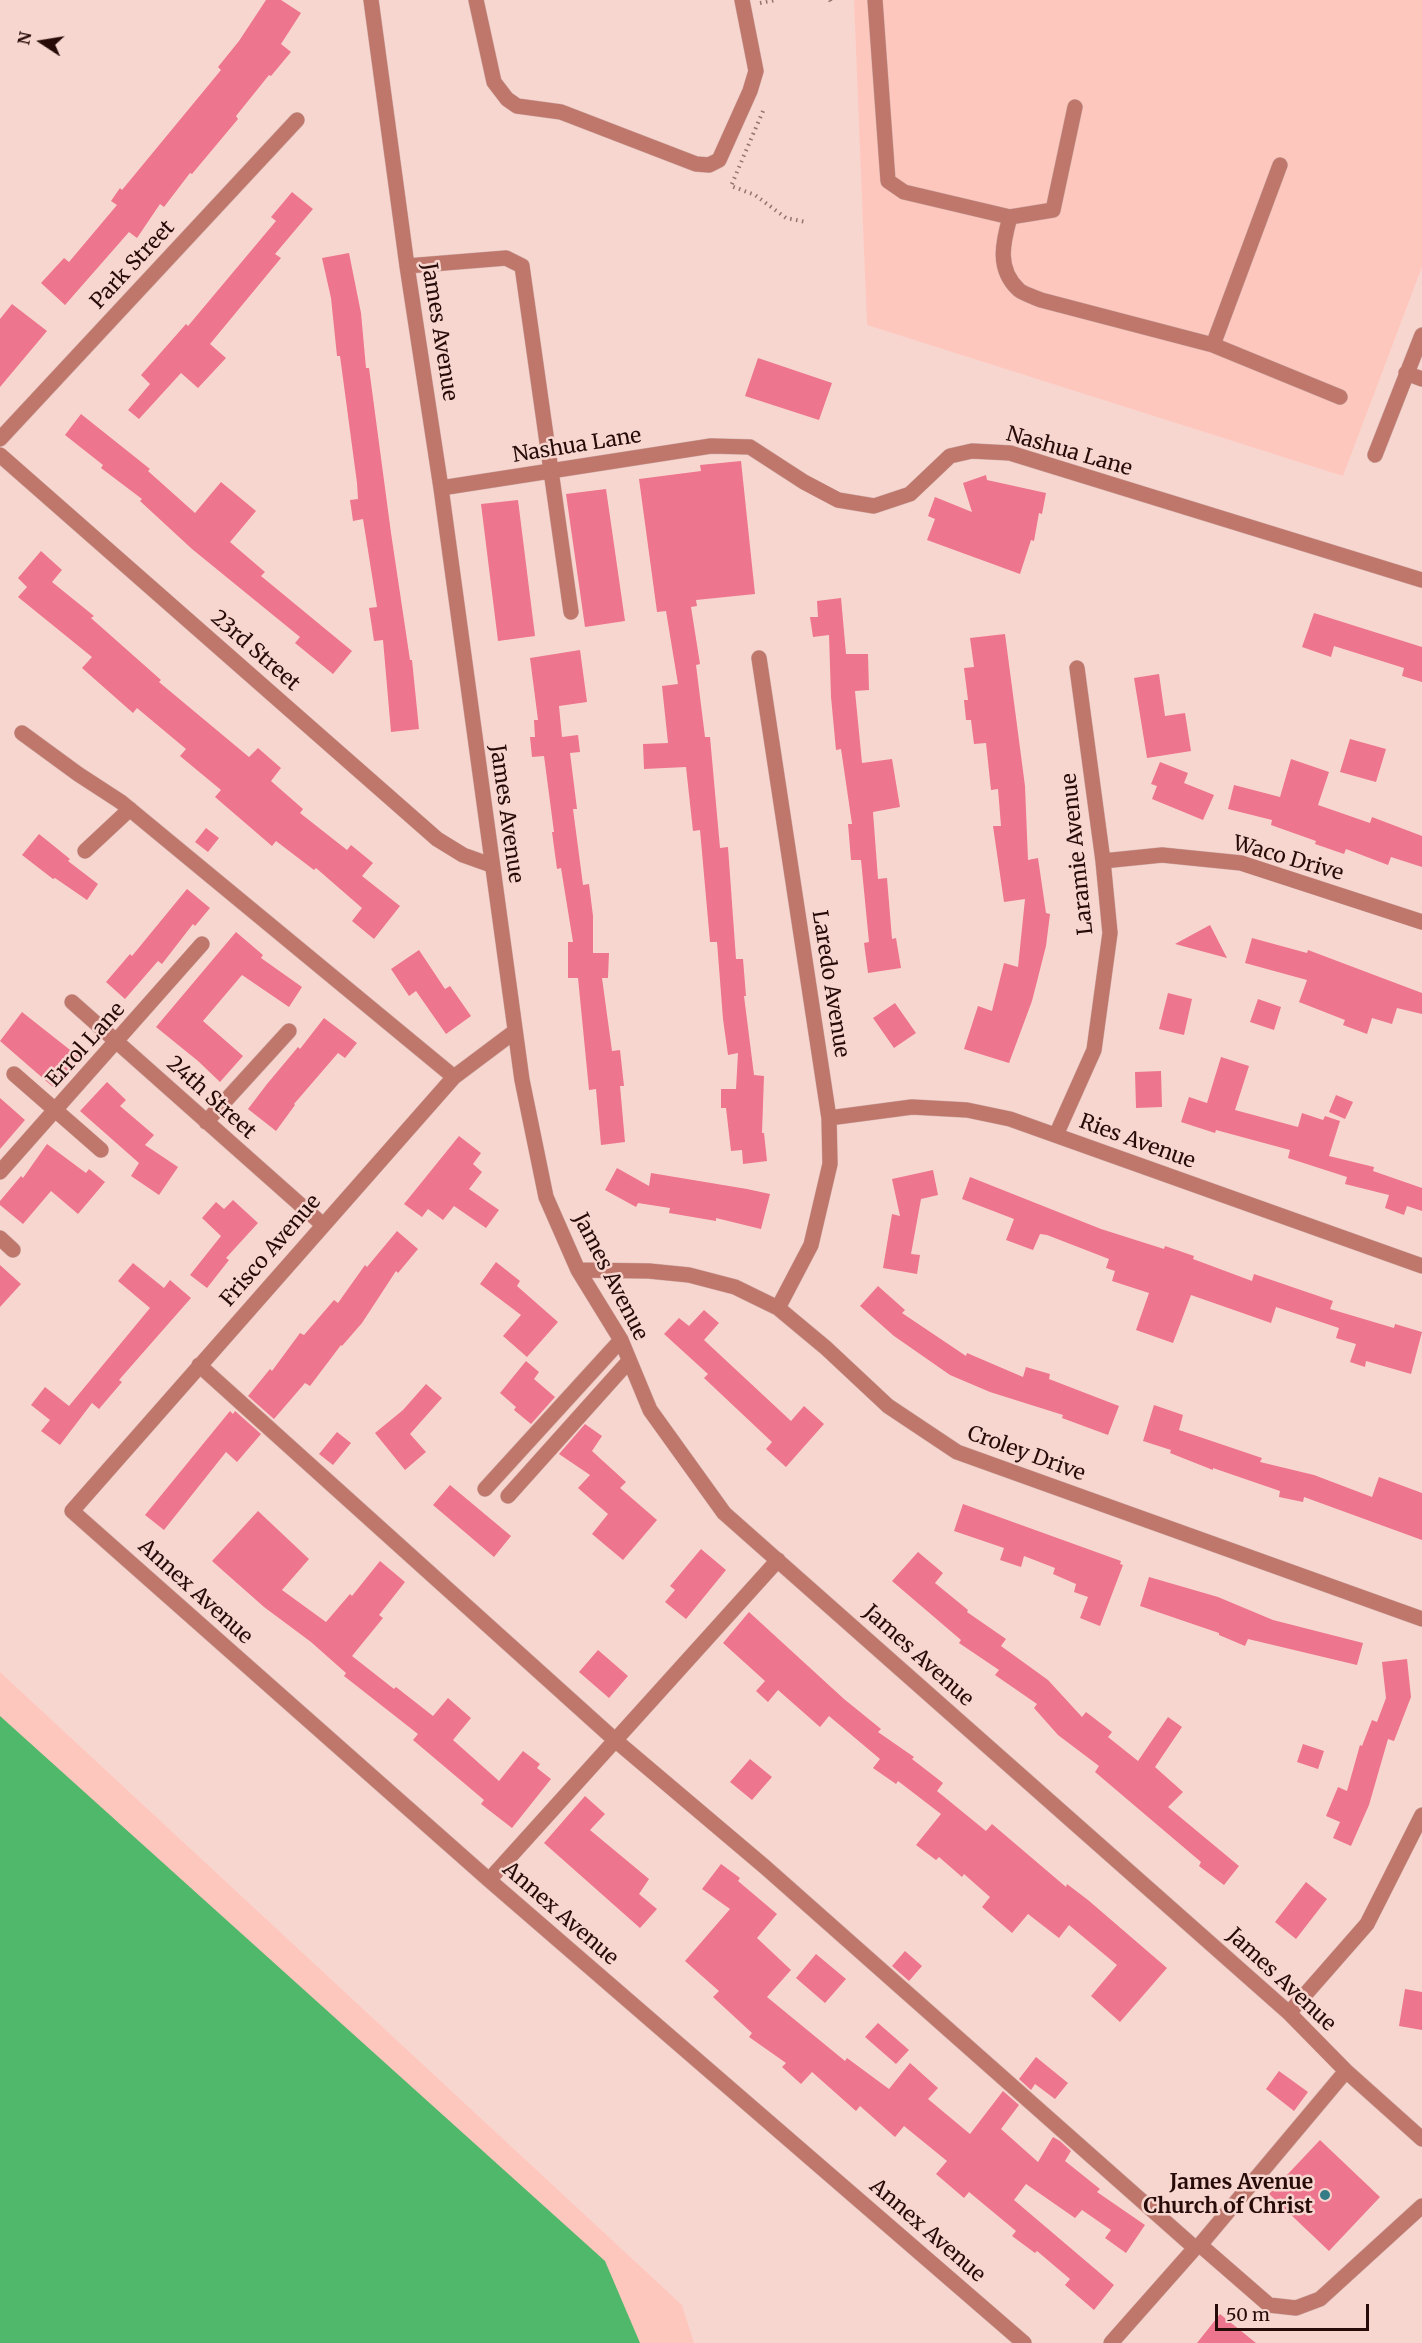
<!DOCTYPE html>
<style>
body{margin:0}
#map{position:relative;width:1422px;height:2343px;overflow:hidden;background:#f8d6d0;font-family:Merriweather,serif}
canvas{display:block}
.north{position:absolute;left:12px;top:12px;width:60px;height:60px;-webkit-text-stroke:4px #f8d6d0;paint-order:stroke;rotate:282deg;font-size:16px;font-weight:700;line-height:24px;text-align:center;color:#270b08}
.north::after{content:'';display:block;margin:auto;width:21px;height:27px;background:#270b08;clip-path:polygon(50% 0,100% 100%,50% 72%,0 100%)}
.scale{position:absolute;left:1215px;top:2304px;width:154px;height:27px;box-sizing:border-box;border:3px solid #270b08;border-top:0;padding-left:8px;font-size:18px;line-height:21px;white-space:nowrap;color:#270b08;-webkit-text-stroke:4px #f8d6d0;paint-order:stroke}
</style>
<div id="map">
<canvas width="1422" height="2343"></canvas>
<div class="north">N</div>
<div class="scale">50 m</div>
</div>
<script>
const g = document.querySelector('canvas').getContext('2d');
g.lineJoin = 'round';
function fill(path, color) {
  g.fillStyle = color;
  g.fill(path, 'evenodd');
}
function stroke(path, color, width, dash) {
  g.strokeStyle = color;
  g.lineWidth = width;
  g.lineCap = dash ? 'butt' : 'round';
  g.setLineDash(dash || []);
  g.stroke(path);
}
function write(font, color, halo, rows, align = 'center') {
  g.font = font + ' Merriweather,serif';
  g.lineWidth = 5;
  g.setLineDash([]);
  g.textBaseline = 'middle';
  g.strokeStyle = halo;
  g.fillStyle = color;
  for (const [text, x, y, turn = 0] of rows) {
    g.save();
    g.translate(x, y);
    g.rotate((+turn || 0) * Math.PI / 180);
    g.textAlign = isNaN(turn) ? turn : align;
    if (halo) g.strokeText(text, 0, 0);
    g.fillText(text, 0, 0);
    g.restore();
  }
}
fill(new Path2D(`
 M854 0H1422V267L1343 476 867 325Z
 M0 1672 682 2305 694 2343H388L0 1896Z`), '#fec7be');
fill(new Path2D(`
 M0 1716 605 2261 640 2343H0Z`), '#50b86a');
fill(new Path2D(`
 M266 0H281L301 13 281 44 291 52 271 76 269 75 236 116 238 119 192 174 190 173 164 207 160 204 137 238 129 232 65 305 41 283 64 258 69 262 117 205 111 201 120 188 122 190 221 70 218 67 239 41Z
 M292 192 313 209 275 254 281 258 210 344 226 358 198 388 181 373 139 419 128 410 150 384 141 375 186 324 188 326 276 221 271 217Z
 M349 253 361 313 366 368H369L391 533 410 660H412L419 729 391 732 383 640 374 641 369 608 377 607 363 519 353 521 350 500 358 499 357 483 340 356H337L331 298 322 258Z
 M12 304 47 331 0 387V319Z
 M758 358 832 383 819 420 745 396Z
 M81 414 150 469 148 471 195 513 221 482 256 511 230 542 265 572 261 576 352 651 333 674 295 643 300 637 192 549 140 501 142 499 101 468 103 465 65 435Z
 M741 461 755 594 696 600 697 606 691 607 700 664 696 665 705 737H710L720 848 728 847 736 959H743L746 996H744L754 1075 764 1076 762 1133H764L767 1161 743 1164 742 1150 731 1151 726 1108H721V1089H736L738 1053 728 1055 723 1019 717 942H710L700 830 693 831 686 767 644 769 643 744 668 743 662 686 678 684 666 611 657 612 639 479 701 471 700 465Z
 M986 475 987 480 1046 493 1042 514 1039 513 1034 541 1031 540 1020 574 927 540 935 519 928 516 935 497 972 512 963 483Z
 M606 489 625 621 585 627 566 494Z
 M518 500 535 636 498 641 481 504Z
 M41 551 62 570 52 582 94 616 91 618 161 680 159 682 249 757 258 748 281 768 271 781 303 809 300 813 347 850 351 845 373 863 362 876 400 906 374 939 352 921 362 908 316 868 314 870 276 841 272 846 215 797 221 790 180 756 186 749 137 708 133 713 82 668 92 657 18 597 27 587 18 578Z
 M841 598 846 654H868L869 690 855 691 862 763 892 759 900 807 873 812 878 879 887 878 892 939 896 938 901 968 868 973 864 943 869 942 861 860H851L848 824H852L841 749 836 750 831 697 829 635 813 637 810 617H818L817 601Z
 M1314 613 1422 647V682L1402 676 1404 668 1334 646 1331 657 1302 647Z
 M1005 634 1025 786 1028 860 1038 858 1046 913 1050 914 1046 946 1032 1001 1009 1063 964 1049 978 1006 992 1011 1004 963 1018 967 1025 899 1004 902 993 826H1001L998 789 991 790 986 743 974 744 971 720H966L964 700H968L964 668 974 667 970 638Z
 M580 650 587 702 559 706 562 737 578 735 580 752 570 753 577 809H573L583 885 589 884 593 916V953H609L608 978H602L612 1051 620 1050 624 1086H620L625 1142 601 1145 596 1089 589 1090 578 978H568V942H573L561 868 557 869 552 832H554L544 756 532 757 530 737H535L534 720H538L530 658Z
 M1159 674 1165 716 1185 713 1191 751 1147 758 1134 678Z
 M1350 739 1386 749 1376 782 1340 772Z
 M1291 759 1329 772 1318 805 1370 823 1372 817 1422 836V867L1391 857 1388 865 1346 849 1344 854 1315 844 1316 841 1271 825 1272 820 1228 809 1234 785 1280 797Z
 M1160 762 1188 773 1184 783 1214 795 1203 820 1152 799 1157 786 1151 784Z
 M206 828 219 838 208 852 195 842Z
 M39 834 70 859 68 861 98 884 87 900 55 878 53 879 22 855Z
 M187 889 210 908 195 926 193 924 162 964 158 961 125 999 106 982 130 954 132 956Z
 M1210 925 1227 958 1175 944Z
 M236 932 263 955 261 958 302 987 289 1007 242 975 203 1021 243 1056 220 1082 198 1061 156 1027Z
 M1252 938 1307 953 1308 950 1422 993V1014L1397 1008 1392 1024 1372 1018 1367 1034 1343 1025 1345 1020 1299 1002 1307 980 1245 963Z
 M419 950 445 989 450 986 471 1016 446 1034 416 991 409 996 391 969Z
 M1168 993 1192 999 1184 1035 1159 1029Z
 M1258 999 1281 1007 1274 1030 1250 1022Z
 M895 1003 916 1033 894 1048 873 1018Z
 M22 1012 79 1057 53 1087 0 1041Z
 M324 1018 357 1043 345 1058 338 1053 294 1104 295 1105 276 1131 248 1109 267 1084 298 1047 300 1049Z
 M1221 1057 1249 1066 1235 1110 1298 1127 1302 1113 1323 1120 1325 1116 1340 1121 1329 1156 1374 1167 1373 1171 1422 1188V1211L1407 1206 1404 1215 1385 1208 1389 1195 1345 1184 1347 1177 1288 1158 1290 1150 1216 1130 1215 1133 1181 1122 1189 1097 1207 1103Z
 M1161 1071 1162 1107 1136 1108 1135 1072Z
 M107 1082 126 1100 120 1106 154 1135 145 1145 178 1167 159 1195 131 1176 139 1163 80 1111Z
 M1336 1095 1353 1102 1345 1119 1329 1112Z
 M0 1098 25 1120 0 1149Z
 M459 1136 481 1153 473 1164 482 1172 469 1189 499 1210 486 1228 454 1206 443 1220 428 1209 422 1217 404 1204Z
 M47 1144 86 1173 89 1169 105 1182 78 1214 51 1191 23 1224 0 1205V1201L21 1176 23 1178Z
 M617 1168 649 1186 651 1173 747 1189 770 1194 761 1229 716 1218V1221L669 1213 670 1208 638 1203 636 1207 605 1190Z
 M933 1170 938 1195 921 1199 911 1254 920 1255 917 1274 883 1268 892 1214 900 1216 892 1179Z
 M970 1177 1101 1229 1164 1249 1165 1246 1194 1256 1193 1259 1252 1281 1254 1274 1333 1301 1330 1309 1394 1328 1395 1324 1422 1332 1411 1374 1366 1361 1365 1367 1350 1362 1356 1344 1336 1338 1339 1328 1276 1307 1271 1323 1191 1295 1173 1343 1136 1330 1149 1293 1112 1281 1115 1271 1106 1268 1109 1259 1047 1235 1040 1234 1033 1250 1006 1240 1014 1219 962 1199Z
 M233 1200 258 1223 226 1258 229 1260 207 1288 190 1275 221 1236 202 1218 216 1202 224 1209Z
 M397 1231 418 1249 398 1273 396 1271 362 1323 342 1346 341 1345 310 1386 305 1383 274 1419 248 1396 270 1369 272 1371 300 1333 304 1335 334 1300 338 1303 365 1265 367 1267Z
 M496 1262 520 1281 517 1286 558 1322 527 1357 503 1336 521 1315 480 1284Z
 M133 1263 164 1288 170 1280 191 1298 119 1380 122 1382 99 1409 92 1403 60 1445 41 1431 50 1420 31 1405 45 1387 69 1406 150 1308 118 1281Z
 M0 1265 21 1284 0 1307Z
 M878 1286 905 1310 902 1313 966 1356 967 1353 1023 1377 1026 1367 1050 1374 1049 1379 1119 1406 1108 1435 1062 1418 1063 1415 990 1392 950 1375 894 1336 860 1306Z
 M704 1310 719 1323 704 1340 791 1421 804 1406 824 1424 786 1467 766 1449 772 1442 704 1378 708 1374 664 1334 679 1318 689 1326Z
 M526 1361 539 1372 534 1379 555 1397 531 1424 514 1410 516 1407 500 1393Z
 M426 1384 442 1398 410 1434 426 1452 405 1470 375 1433 403 1410Z
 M1154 1405 1183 1415 1179 1430 1262 1458 1260 1462 1314 1475 1372 1497 1379 1477 1422 1493V1540L1304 1497 1303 1502 1279 1497 1280 1491 1213 1468V1470L1170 1453 1171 1450 1143 1441Z
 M230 1411 233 1414 235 1411 261 1434 237 1462 226 1452 164 1530 145 1515Z
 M585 1424 602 1436 592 1451 626 1482 620 1488 657 1520 623 1560 592 1534 608 1514 578 1488 590 1475 559 1454Z
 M337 1432 351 1443 333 1465 319 1454Z
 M450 1485 511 1536 494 1557 433 1505Z
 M963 1504 1121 1561 1120 1564 1123 1565 1100 1626 1080 1618 1088 1597 1074 1592 1076 1584 1053 1574 1055 1568 1024 1556 1021 1567 1000 1560 1004 1548 954 1531Z
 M258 1511 309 1559 282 1590 326 1622 350 1594 352 1596 380 1561 405 1582 379 1615 383 1618 352 1656 394 1689 396 1687 433 1716 448 1698 471 1718 453 1740 499 1781 523 1751 540 1764 537 1768 551 1779 512 1828 481 1804 484 1800 413 1740 418 1734 344 1676 346 1673 311 1642 264 1607 212 1561Z
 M701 1549 726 1570 686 1619 665 1602 675 1590 670 1586Z
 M918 1552 943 1573 935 1583 968 1610 967 1612 1006 1639 1001 1646 1048 1680 1082 1717 1086 1712 1112 1732 1108 1737 1138 1761 1168 1717 1182 1727 1155 1767 1183 1792 1168 1807 1239 1866 1224 1885 1199 1866 1201 1862 1095 1772 1099 1766 1058 1735 1034 1708 1037 1704 995 1675 999 1670 959 1643 961 1640 892 1581Z
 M1149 1577 1218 1597 1273 1620 1363 1643 1357 1665 1248 1639 1245 1646 1219 1635V1633L1140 1606Z
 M749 1612 844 1699 881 1729 878 1732 914 1757 912 1759 943 1783 937 1791 986 1831 992 1824 1066 1887 1067 1884 1088 1900 1167 1968 1120 2022 1091 1996 1117 1965 1069 1925 1059 1938 1028 1914 1012 1933 982 1907 990 1897 964 1874 962 1877 939 1857 936 1860 916 1845 941 1814 898 1781 896 1784 873 1768 880 1759 829 1716 820 1727 778 1690 768 1702 756 1691 765 1681 723 1643Z
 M598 1650 628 1676 609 1698 579 1672Z
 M1407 1659 1411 1697 1394 1741 1388 1739 1369 1805 1351 1846 1333 1838 1340 1822 1326 1816 1338 1787 1347 1791 1360 1745 1362 1746 1372 1720 1377 1722 1386 1698 1382 1662Z
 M1303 1744 1324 1751 1318 1769 1297 1762Z
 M750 1759 772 1777 752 1800 730 1782Z
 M585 1796 605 1814 590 1830 649 1879 639 1894 657 1909 640 1928 544 1843Z
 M721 1864 740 1878 738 1881 777 1914 757 1938 791 1970 767 1997 845 2061 847 2058 889 2089 910 2063 938 2088 928 2099 970 2134 1003 2091 1019 2105 1001 2129 1038 2162 1053 2137 1060 2141 1071 2151 1065 2161 1100 2189 1097 2192 1145 2225 1126 2253 1105 2238 1111 2230 1082 2210 1075 2218 1026 2184 1014 2200 1114 2285 1094 2310 1065 2285 1070 2279 1037 2251 1035 2253 1012 2236 1016 2231 969 2192 964 2198 936 2174 947 2161 904 2126 895 2137 860 2106 856 2111 812 2072 801 2084 782 2067 786 2063 749 2037 752 2033 713 1997 719 1991 685 1961 730 1909 702 1889Z
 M1306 1882 1327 1899 1296 1939 1275 1922Z
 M905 1951 922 1966 909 1981 892 1966Z
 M816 1954 846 1979 825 2003 796 1978Z
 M1405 1989 1422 1992V2030L1399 2026Z
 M878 2023 909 2050 896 2064 865 2037Z
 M1036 2057 1068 2083 1055 2099 1035 2084 1031 2090 1019 2079Z
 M1279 2071 1308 2092 1294 2111 1266 2089Z
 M1320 2140 1380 2197 1329 2251 1269 2194Z
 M1220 2314 1256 2343H1197Z`), '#ed758d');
const minor = new Path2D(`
 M371 0 407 266 441 488 522 1080 546 1197 578 1270 621 1340 650 1410 724 1513 1289 2013 1346 2071 1422 2139
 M476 0 494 82 507 99 517 106 561 112 696 164 709 165 719 160 750 91 756 71 742 0
 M875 0 888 181 904 192 1010 217C1003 242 996 269 1019 290 1024 294 1034 297 1041 300L1213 345 1340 397
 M1010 217 1053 210 1075 107
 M407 266 506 258 522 266 571 612
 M1213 345 1280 165
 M1406 373 1422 379
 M0 439 297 120
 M0 455 437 839 463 855 491 865
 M1375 455 1422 335
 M441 488 711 446 750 447 804 482 838 500 874 506 910 494 950 456 972 451 1010 453 1422 580
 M759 658 829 1118 830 1164 811 1245 778 1308
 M22 733 78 774 121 802 454 1077
 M85 851 130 809
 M1103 861 1162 855 1241 863 1422 922
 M72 1002 322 1224
 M514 1032 454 1077 72 1511 489 1880 1024 2343
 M14 1074 101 1150
 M829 1118 912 1107 967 1110 1010 1119 1422 1266
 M206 1122 289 1031
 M1056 1135 1094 1050 1110 933 1103 861 1077 668
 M0 1172 202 944
 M0 1238 13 1250
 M578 1270 649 1271 689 1275 735 1287 778 1308 826 1348 888 1406 957 1452 1422 1619
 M199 1365 615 1740 765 1867 1195 2248
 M485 1489 621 1340
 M508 1496 629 1361
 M489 1880 778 1560
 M1289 2013 1367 1924 1422 1815
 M1200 2245 1269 2305 1296 2308 1320 2299 1422 2206
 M1111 2343 1195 2248 1200 2245 1346 2071`);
stroke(minor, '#d2b1ac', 16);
stroke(new Path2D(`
 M830 0 831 2
 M760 3 776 0
 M763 111 731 186 755 195 786 218 806 222`), '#937470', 4, [1.5, 4.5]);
stroke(minor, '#bf766b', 15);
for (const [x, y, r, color] of [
 [1325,2195,6,"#357c87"]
]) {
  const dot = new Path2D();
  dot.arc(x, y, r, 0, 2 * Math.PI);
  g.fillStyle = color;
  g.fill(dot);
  stroke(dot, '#f8d6d0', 2);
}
write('21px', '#270b08', '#f8d6d0', [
 ["Park Street",133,265,-47],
 ["James Avenue",439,332,81],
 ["Nashua Lane",577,446,-9],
 ["Nashua Lane",1069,452,16],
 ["23rd Street",255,651,41],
 ["James Avenue",506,814,82],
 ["Laramie Avenue",1078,854,-96],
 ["Waco Drive",1288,859,16],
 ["Laredo Avenue",830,984,81],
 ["Errol Lane",86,1045,-48],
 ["24th Street",211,1098,42],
 ["Ries Avenue",1137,1142,20],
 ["Frisco Avenue",271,1251,-49],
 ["James Avenue",610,1277,63],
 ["Croley Drive",1026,1454,20],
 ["Annex Avenue",195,1592,42],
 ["James Avenue",918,1656,42],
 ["Annex Avenue",560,1914,41],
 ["James Avenue",1281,1980,43],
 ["Annex Avenue",927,2231,41]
]);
write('bold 21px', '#270b08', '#f8d6d0', [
 ["James Avenue",1313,2183],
 ["Church of Christ",1313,2207]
], 'right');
</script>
